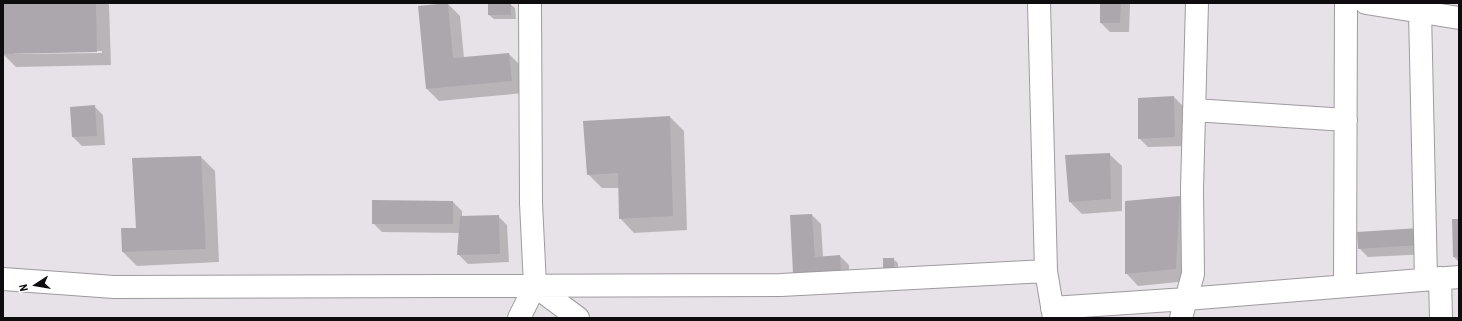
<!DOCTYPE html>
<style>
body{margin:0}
#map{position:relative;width:1462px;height:321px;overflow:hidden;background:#e7e2e7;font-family:"Roboto Condensed",sans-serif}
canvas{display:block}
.frame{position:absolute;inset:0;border:4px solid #0e0c0e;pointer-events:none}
.north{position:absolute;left:16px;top:265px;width:40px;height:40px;-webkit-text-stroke:3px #fff;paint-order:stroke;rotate:258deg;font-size:11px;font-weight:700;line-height:16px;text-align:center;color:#0e0c0e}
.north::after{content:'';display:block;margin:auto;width:14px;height:18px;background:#0e0c0e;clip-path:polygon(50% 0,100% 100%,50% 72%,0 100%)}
</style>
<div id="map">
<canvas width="1462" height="321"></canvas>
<div class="frame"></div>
<div class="north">N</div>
</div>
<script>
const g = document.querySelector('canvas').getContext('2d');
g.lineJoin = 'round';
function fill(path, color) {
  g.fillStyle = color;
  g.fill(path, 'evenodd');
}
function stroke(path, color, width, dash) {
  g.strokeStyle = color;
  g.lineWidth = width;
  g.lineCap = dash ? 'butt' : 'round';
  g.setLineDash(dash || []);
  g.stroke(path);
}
fill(new Path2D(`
 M3 3H107L109 5 111 65 16 67 3 54ZM102 51V53L14 54V52Z
 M1101 3H1130L1129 32H1110L1101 23Z
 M448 4 460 16 464 58 509 54 521 66 524 93 439 101 427 89Z
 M510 4 515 8 516 19H494L489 15Z
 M1174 97 1183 106 1184 146 1148 147 1139 138Z
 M94 106 103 115 105 145 82 146 73 137 72 108Z
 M670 117 684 131 687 230 634 233 620 218 619 188H602L588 174Z
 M1109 154 1122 166V211L1082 214 1070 202 1066 156Z
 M201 157 215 171 219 262 137 266 123 252 137 229Z
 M1180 197 1192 209 1188 281 1138 286 1126 273Z
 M453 202 462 211V217L498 216 507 225 509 262 468 264 459 255 460 233 382 232 373 223Z
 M812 215 821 224 823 257 840 256 849 265V279L803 282 794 273Z
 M1453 220H1459V262L1454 257Z
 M1428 238 1429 254 1368 257 1359 248Z
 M893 259 898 263V276H888Z`), '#0003');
fill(new Path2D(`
 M3 3H96L97 52 3 54Z
 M448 3 453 58 509 53 512 81 426 89 418 6Z
 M488 3H511V15H488Z
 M1100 3H1121L1120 23H1100Z
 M1174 96 1175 137 1138 139V98Z
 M95 105 97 136 72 137 70 107Z
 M670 116 673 216 619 219 618 173 587 175 583 121Z
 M1110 153 1111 199 1069 202 1065 155Z
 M201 156 206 249 122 252 121 228H136L132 158Z
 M1180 196 1176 269 1125 274V201Z
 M372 200 453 201V224H372Z
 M812 214 815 257 840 255 841 271 793 273 790 215Z
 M499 215 500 254 457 255 460 216Z
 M1452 219H1459V257H1453Z
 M1419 228 1420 245 1358 249 1357 232Z
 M883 258H894V272H883Z`), '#aca7ad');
const minor = new Path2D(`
 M1039 3 1046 271 1054 318
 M1366 3 1459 18
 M1420 12 1426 279
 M1194 110 1346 120
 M1440 278 1441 318
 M3 279 114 287 781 285 1046 271
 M535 286 578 318
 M1345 286 1346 3
 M1052 308 1186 299 1459 277
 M519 318 535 286 531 203 530 3
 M1181 318 1193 274 1192 189 1197 3`);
stroke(minor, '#9e9a9f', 24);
stroke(minor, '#fff', 22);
</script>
